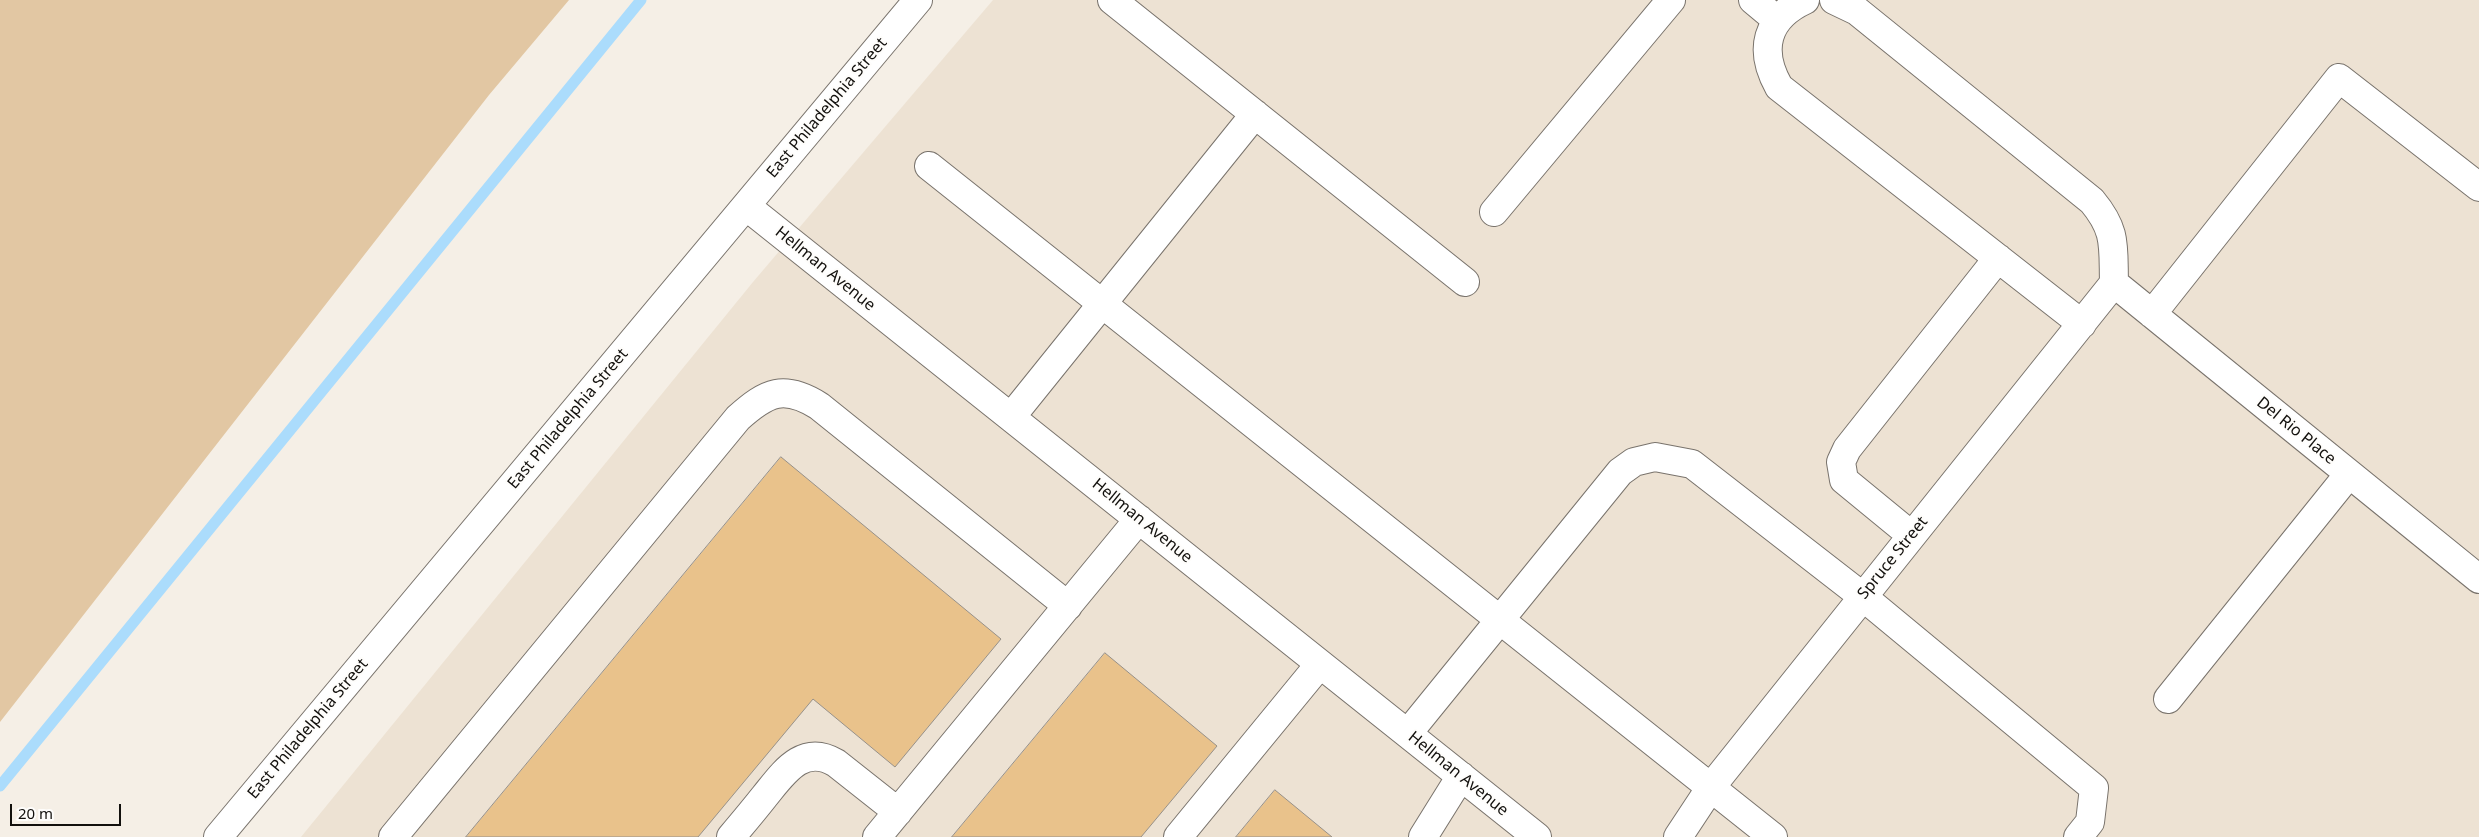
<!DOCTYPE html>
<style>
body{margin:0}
#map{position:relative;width:2479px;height:837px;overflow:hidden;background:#f5efe6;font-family:"Noto Sans",sans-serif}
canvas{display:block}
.scale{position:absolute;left:10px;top:804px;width:111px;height:22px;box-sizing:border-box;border:2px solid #12100d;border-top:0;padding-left:6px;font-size:15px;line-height:18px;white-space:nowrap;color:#12100d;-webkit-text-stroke:4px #fefdfb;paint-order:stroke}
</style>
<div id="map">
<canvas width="2479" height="837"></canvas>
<div class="scale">20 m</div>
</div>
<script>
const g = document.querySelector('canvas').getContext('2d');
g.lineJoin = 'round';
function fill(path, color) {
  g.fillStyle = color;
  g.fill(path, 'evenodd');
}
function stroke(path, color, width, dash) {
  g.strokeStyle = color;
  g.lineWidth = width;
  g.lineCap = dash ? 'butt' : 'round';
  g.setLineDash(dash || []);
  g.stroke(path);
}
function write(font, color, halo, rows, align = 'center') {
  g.font = font + ' "Noto Sans",sans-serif';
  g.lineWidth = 4;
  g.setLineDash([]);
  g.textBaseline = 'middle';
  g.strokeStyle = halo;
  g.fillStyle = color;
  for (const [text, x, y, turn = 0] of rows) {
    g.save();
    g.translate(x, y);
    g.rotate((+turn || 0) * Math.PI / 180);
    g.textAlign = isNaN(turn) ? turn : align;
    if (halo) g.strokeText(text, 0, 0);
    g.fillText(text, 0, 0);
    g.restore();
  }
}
fill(new Path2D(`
 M993 0H2479V837H301L753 282Z`), '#ede2d3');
fill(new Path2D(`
 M0 0H569L489 95 0 722Z`), '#e2c7a3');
stroke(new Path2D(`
 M0 786 641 0`), '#abdcfc', 11);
const building = new Path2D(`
 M781 457 1001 639 895 767 813 699 698 837H466Z
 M1105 653 1217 746 1141 837H952Z
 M1275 790 1332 837H1236Z`);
fill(building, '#e9c28b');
stroke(building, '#97918a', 1);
const minor = new Path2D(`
 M1112 0 1465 282
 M1753 0 1777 20
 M1805 0C1766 18 1758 50 1779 87L2082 324
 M1834 0 1857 11 2092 201C2117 231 2113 246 2114 283
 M929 166 1773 837
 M746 206 1537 837
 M1494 212 1671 0
 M2114 283 2479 579
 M2152 314 2339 78 2479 187
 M1011 417 1255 114
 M1911 535 1844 480 1841 462 1847 449 1998 258
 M2168 699 2349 474
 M1408 733 1620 472 1634 462 1655 457 1692 464 1862 596 2094 788 2090 822 2078 837
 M218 837 918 0
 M393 837 738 418C767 392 784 384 819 406L1068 606
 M731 837C742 824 753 811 764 797 783 774 802 743 836 763L898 812
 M877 837 1139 519
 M1178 837 1320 664
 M1423 837 1461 776
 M1678 837 1711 787 2114 283`);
stroke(minor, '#79736c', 30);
stroke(minor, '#fff', 28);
write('16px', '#12100d', '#fefdfb', [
 ["East Philadelphia Street",827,108,-50],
 ["Hellman Avenue",825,269,39],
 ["East Philadelphia Street",568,419,-50],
 ["Del Rio Place",2296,431,39],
 ["Hellman Avenue",1142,521,39],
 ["Spruce Street",1893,558,-51],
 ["East Philadelphia Street",308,729,-50],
 ["Hellman Avenue",1458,774,39]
]);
</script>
